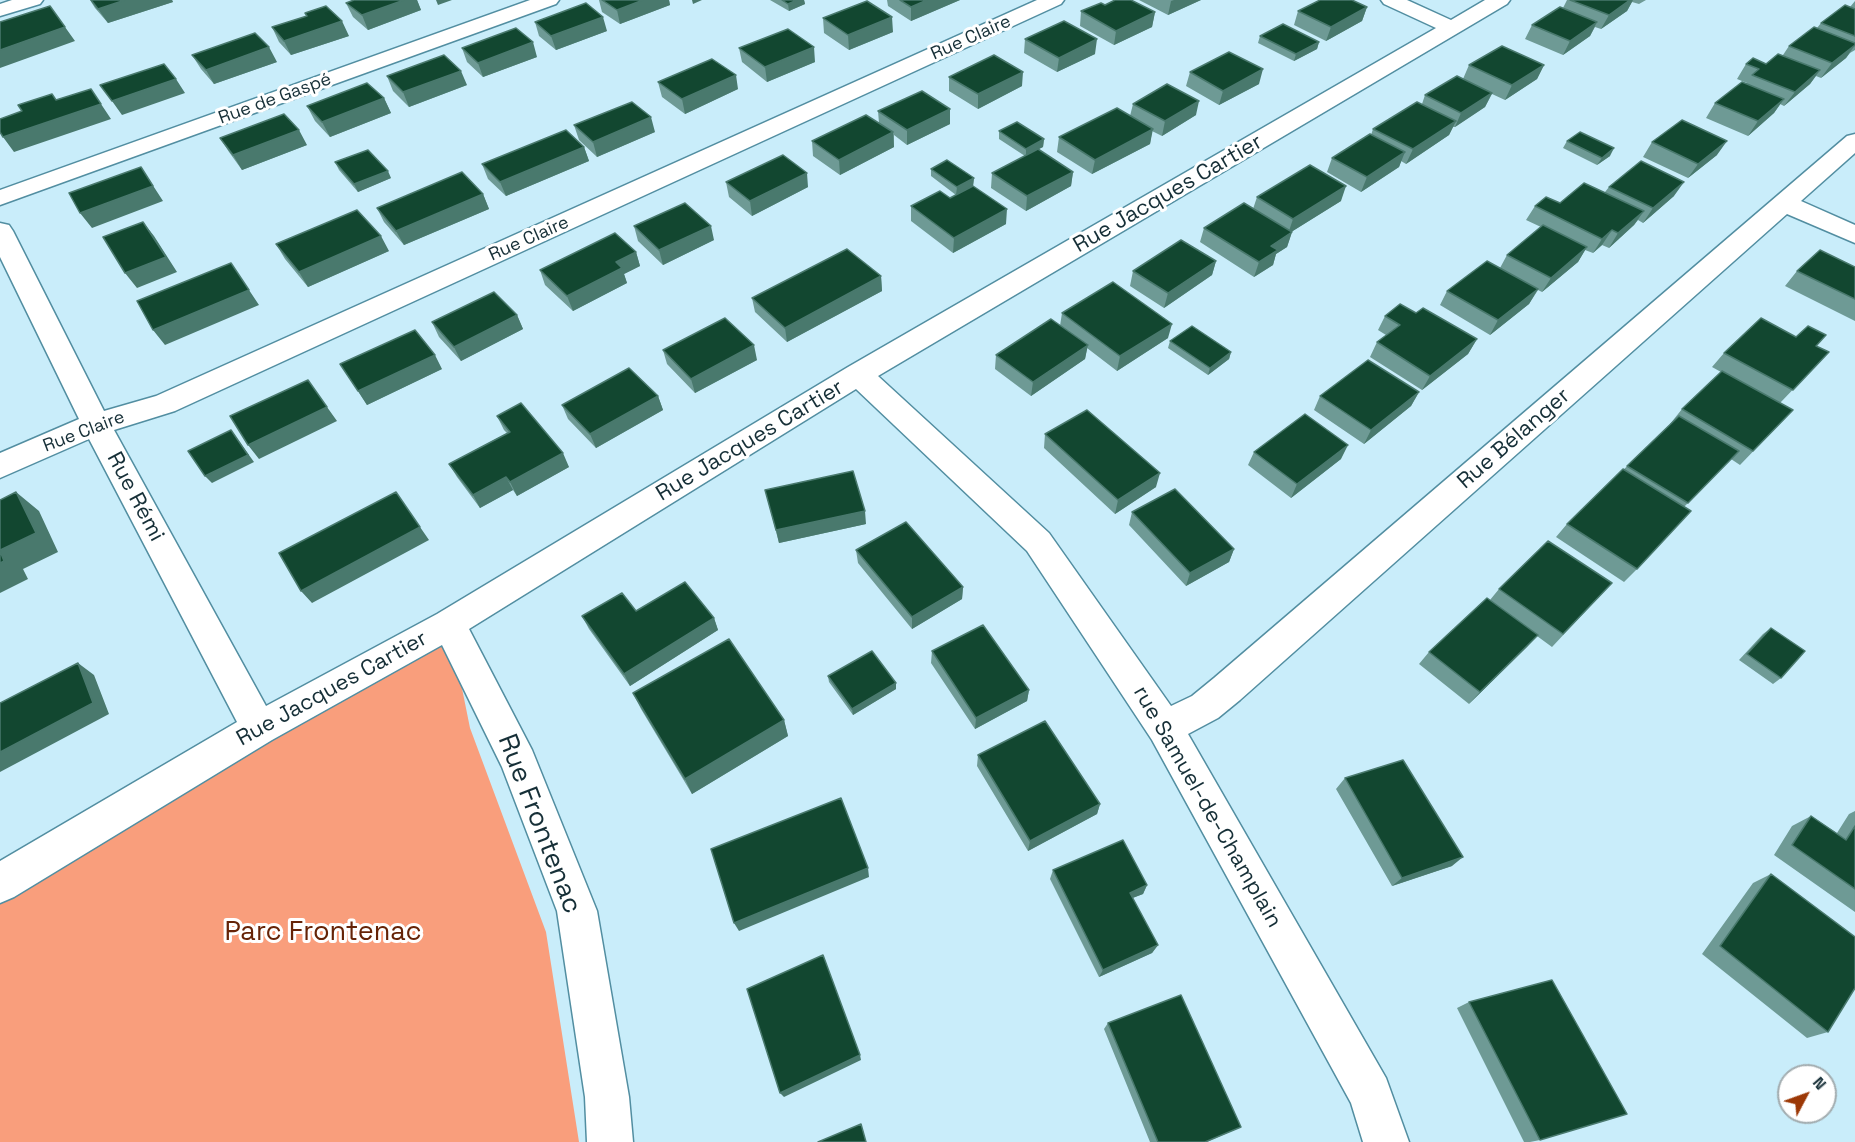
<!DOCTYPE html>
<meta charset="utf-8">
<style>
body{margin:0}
#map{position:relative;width:1855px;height:1142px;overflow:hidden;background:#c9edfa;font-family:"Space Grotesk",sans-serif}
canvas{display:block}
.north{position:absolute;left:1777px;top:1064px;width:60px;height:60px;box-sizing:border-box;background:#fff;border:2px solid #a2acaf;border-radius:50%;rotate:49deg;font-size:16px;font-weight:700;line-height:24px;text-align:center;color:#162f37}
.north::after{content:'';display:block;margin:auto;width:21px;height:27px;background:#9c3806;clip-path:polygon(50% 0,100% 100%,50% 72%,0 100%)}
</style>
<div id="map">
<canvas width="1855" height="1142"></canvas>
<div class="north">N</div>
</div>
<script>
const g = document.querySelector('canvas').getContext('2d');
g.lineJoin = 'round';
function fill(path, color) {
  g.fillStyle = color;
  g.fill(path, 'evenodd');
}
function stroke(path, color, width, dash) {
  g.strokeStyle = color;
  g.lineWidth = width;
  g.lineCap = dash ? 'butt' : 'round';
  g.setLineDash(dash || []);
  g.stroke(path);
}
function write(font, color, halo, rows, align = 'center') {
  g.font = font + ' "Space Grotesk",sans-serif';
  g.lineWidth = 6;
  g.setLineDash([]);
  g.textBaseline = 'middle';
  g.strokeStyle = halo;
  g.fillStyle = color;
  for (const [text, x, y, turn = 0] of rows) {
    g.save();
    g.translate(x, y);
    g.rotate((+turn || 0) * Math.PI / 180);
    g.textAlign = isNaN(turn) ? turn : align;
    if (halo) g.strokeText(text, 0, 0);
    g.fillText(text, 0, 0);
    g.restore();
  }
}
fill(new Path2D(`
 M449 624 470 728 546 932 579 1142H0V883Z`), '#f99e7c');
const street = new Path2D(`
 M12 0H43L40 4 0 16V4Z
 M530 0H559L556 4 0 205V190Z
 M1037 0H1064L1061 4 175 411 114 430 266 706 437 614 848 367 1436 28 1384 4 1381 0H1407L1451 20 1485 0H1510L1507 4 878 376 1049 533 1171 706 1192 696 1214 678 1847 136 1855 134V153L1801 201 1855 225V243L1787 214 1240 700 1218 718 1188 734 1386 1078 1409 1142H1363L1351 1103 1152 740 1027 551 856 389 469 629 532 750 597 911 629 1097 633 1142H587L585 1097 557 911 502 767 442 645 272 740 14 897 0 903V861L237 722 89 439 0 478V453L79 419 0 257V223L9 225 13 231 104 411 156 396Z`);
stroke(street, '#528ea1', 3);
fill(street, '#fff');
fill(new Path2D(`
 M90 0H172L173 2 108 23 95 8Z
 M354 0H417L421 10 368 30 353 17 346 3Z
 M599 0H669L670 5 620 24 602 12Z
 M770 0H804L805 4 789 11Z
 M887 0H960L911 21 888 6Z
 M1139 0H1201L1168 15Z
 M1567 0H1646L1639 4 1632 2 1627 11 1601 29 1595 27 1590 36 1563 55 1525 39 1532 25 1563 8Z
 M1855 1V50L1850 53 1846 58 1821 78 1816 76 1810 84 1784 106 1780 104 1774 113 1748 136 1706 118 1715 103 1746 83H1747L1737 79 1746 64H1766L1783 55 1789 46 1817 28 1821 23 1850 7Z
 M1105 5 1155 12 1152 27 1114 45 1080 26 1081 11Z
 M1367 7 1362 21 1326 41 1294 25 1298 11Z
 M305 13 349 36 291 55 279 42 272 27 307 16Z
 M823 18 893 32 849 50 824 33Z
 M535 22 607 31 556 50 539 36Z
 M1260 36 1319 42 1317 49 1294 61 1258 43Z
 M1025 39 1095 54 1057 72 1024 53Z
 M462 48 537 57 483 77 467 62Z
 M739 48 815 62 767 82 742 62Z
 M192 55 277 62 214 84 201 69Z
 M1469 65H1544L1537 79 1505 100 1492 94 1485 107 1455 127H1453L1449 135 1406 164 1401 161 1399 167 1361 192 1327 172 1332 158 1371 135 1373 129 1422 104 1425 95 1463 79Z
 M1190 72 1259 84 1219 105 1186 86Z
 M387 76 467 85 409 107 393 91Z
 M949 77 1022 86 978 109 949 91Z
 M658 82 738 89 685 114 662 97Z
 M384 98 391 113 330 137 315 121 307 106Z
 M1133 104 1196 115 1162 136 1152 131 1150 144 1092 174 1057 152 1059 137 1130 116Z
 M950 109V124L907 145 894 135V147L840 175 813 156 812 141 879 123 878 111Z
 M574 125 655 132 597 157 579 140Z
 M999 131 1044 139 1043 147 1038 149 1073 172 1071 186 1026 211 991 188 992 173 1025 156 999 139Z
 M220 138 307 145 242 170 229 152Z
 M1567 141 1610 156 1597 165 1563 148Z
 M1652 142 1717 155 1688 178 1643 157Z
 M584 147 589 161 506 196 488 179 482 164Z
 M335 162 391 178 358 192 339 170Z
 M931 169 974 178 973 186 1006 224 953 253 911 221V206L950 198 956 195 931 176Z
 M726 182 808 187 752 216 729 197Z
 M1609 187 1674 196 1643 223 1638 220 1634 225 1609 248 1602 245 1593 253 1585 250 1578 262 1542 292 1538 290 1529 304 1490 335 1440 305 1447 291 1500 268 1507 255 1541 227 1526 220 1535 206 1560 203 1605 192Z
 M483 194 489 209 404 245 384 222 377 208Z
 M1257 197 1341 201 1291 232H1292L1287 247 1276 254 1273 265 1254 277 1200 242 1204 228 1253 209Z
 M634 226 714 240 663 265 638 241Z
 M276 244 389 251 308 287 285 259Z
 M636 252 640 266 624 274 627 283 573 311 545 285 540 270Z
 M1216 261 1212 275 1164 308 1130 286 1133 271Z
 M1855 267V321L1785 286 1797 271Z
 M881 276 882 291 787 342 755 312 752 298Z
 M1062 313 1168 338 1117 371 1087 348 1085 359 1031 396 995 369 996 355 1060 326Z
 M517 315 523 329 461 361 439 337 432 322Z
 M1385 316 1477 339 1468 354 1422 390 1370 357 1377 342 1386 335 1378 330Z
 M1796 337 1829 352 1780 403 1793 410 1740 465 1731 459 1684 507 1637 569 1624 582 1556 537 1567 524 1671 424H1670L1682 409 1721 372 1712 367 1724 353Z
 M1170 341 1231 352 1229 359 1208 375 1168 348Z
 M663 350 757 360 695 393 667 364Z
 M340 364 442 369 367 405Z
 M1419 392 1411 406 1364 444 1314 410 1320 396Z
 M658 396 663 410 596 448 568 419 562 405Z
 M497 416 569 467 517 496 513 490 480 508 457 477 449 464 507 433 504 430Z
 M1045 434 1156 487 1115 514 1044 448Z
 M1254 452 1341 459 1291 498 1248 465Z
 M765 490 866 524 779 543Z
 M1132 512 1234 549 1229 562 1186 586 1129 525Z
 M856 550 963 587 962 599 912 629 858 563Z
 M1612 583 1552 647 1537 636 1469 704 1419 664 1429 652 1490 600 1499 589Z
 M636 611 714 618 718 630 630 686 589 629 582 616Z
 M1771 628 1781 678 1773 684 1739 660 1763 634Z
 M932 651 1029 690 1027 701 975 729 931 663Z
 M828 676 896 683V689L853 715 829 682Z
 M633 693 784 720 788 736 692 794 641 709Z
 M978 755 1100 804 1097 814 1028 851 977 766Z
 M1345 778 1452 866 1392 886 1336 789Z
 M1855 811V912L1774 855 1792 826 1811 816 1837 833 1849 814Z
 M1053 870 1147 885 1143 894 1132 898 1158 945 1152 953 1099 977 1050 879Z
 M1771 874 1828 1032 1807 1038 1702 954 1753 883Z
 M1469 1002 1540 1140 1530 1142H1524L1457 1008Z
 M1108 1023 1241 1127 1207 1142H1150L1104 1029Z`), '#6e9a95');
fill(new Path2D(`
 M125 0H172L173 2 108 23 98 9Z
 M404 0H417L421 10 368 30 362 15Z
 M436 0H452L438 5Z
 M643 0H669L670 5 620 24 617 10Z
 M692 0H702L693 4Z
 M797 0H804L805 4 789 11 788 4Z
 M927 0H960L911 21V7Z
 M1174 0H1201L1168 15 1171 1Z
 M1630 0H1633L1627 11 1601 29 1609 15Z
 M1367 7 1362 21 1326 41 1331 27Z
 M1155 12 1152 27 1114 45 1116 31Z
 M603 17 607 31 556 50 551 36Z
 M892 17 893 32 849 50 848 35Z
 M342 21 349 36 291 55 284 41Z
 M1597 22 1590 36 1563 55 1570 41Z
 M65 27 75 41 0 68V50Z
 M1097 39 1095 54 1057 72 1059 58Z
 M533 42 537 57 483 77 478 63Z
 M1319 42 1317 49 1294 61 1296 54Z
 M1855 45 1846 58 1821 78 1832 63Z
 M269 47 277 62 214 84 206 70Z
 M814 47 815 62 767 82 765 67Z
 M1544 65 1537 79 1505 100 1512 85Z
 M1263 69 1259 84 1219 105 1223 91Z
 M1820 70 1810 84 1784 106 1795 92Z
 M461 71 467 85 409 107 403 92Z
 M1023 72 1022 86 978 109V94Z
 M736 75 738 89 685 114 682 99Z
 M176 79 185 93 122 115 112 101Z
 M91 89 111 119 14 152 3 137Z
 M1492 93 1485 107 1455 127 1461 113Z
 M384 98 391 113 330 137 322 122Z
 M1784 99 1774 113 1748 136 1758 121Z
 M1199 101 1196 115 1162 136 1165 121Z
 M950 109V124L907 145V130Z
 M651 117 655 132 597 157 593 142Z
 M1456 121 1449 135 1406 164 1413 149Z
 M1153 129 1150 144 1092 174 1095 160Z
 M299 130 307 145 242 170 233 155Z
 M893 132 894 147 840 175 839 160Z
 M1044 139 1043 147 1026 156V149Z
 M1727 141 1717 155 1688 178 1698 164Z
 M584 147 589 161 506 196 500 182Z
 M1614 148 1610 156 1597 165 1602 158Z
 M1405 152 1399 167 1361 192 1367 177Z
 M141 167 163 201 92 228 80 213Z
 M388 171 391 178 358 192 354 184Z
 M1073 172 1071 186 1026 211 1027 196Z
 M807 173 808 187 752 216 750 201Z
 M974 178 973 186 956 195 957 187Z
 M1684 182 1674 196 1643 223 1653 208Z
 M1346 186 1341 201 1288 234 1293 219Z
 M483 194 489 209 404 245 396 231Z
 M1007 209 1006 224 953 253 954 238Z
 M1644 211 1634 225 1609 248 1618 233Z
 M143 222 154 236 177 272 137 288 125 273Z
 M711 226 714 240 663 265 659 250Z
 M1612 230 1602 245 1593 253 1602 239Z
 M1292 232 1287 247 1276 254 1273 265 1254 277 1259 262 1271 246Z
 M381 236 389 251 308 287 299 272Z
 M1587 247 1578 262 1542 292 1551 278Z
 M636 252 640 266 624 274 627 283 573 311 567 296 616 262Z
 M1216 261 1212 275 1164 308 1168 293Z
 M881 276 882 291 787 342 785 328Z
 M1538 289 1529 304 1490 335 1498 320Z
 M249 290 259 305 165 345 153 330Z
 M517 315 523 329 461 361 454 347Z
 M1172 324 1168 338 1117 371 1120 356Z
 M1477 339 1468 354 1422 390 1430 376Z
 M754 345 757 360 695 393 691 379Z
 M1088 345 1085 359 1031 396 1033 382Z
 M1231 352 1229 359 1208 375 1210 368Z
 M435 355 442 369 367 405 358 391Z
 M1419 392 1411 406 1364 444 1371 430Z
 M658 396 663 410 596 448 590 434Z
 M327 407 337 421 259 459 248 445Z
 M231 430 254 462 212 483 205 476Z
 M1348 445 1341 459 1291 498 1297 484Z
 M563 453 569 467 517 496 510 482Z
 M1160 473 1156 487 1115 514 1118 500Z
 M506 477 513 490 480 508 473 495Z
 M16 492 39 511 58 552 23 569 28 579 0 593V550Z
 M865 511 866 524 779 543 776 530Z
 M420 527 429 540 312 603 301 591Z
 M1234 549 1229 562 1186 586 1190 573Z
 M963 587 962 599 912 629V617Z
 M714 618 718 630 630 686 624 674Z
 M1538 635 1527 647 1469 704 1480 692Z
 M78 663 94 675 109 714 0 772V752Z
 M896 683V689L853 715 852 709Z
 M1029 690 1027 701 975 729 976 718Z
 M784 720 788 736 692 794 685 779Z
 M1100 804 1097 814 1028 851 1030 841Z
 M1463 857 1452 866 1392 886 1402 878Z
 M868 868 869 877 739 931 734 923Z
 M1147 885 1143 894 1125 901 1130 893Z
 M1158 945 1152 953 1099 977 1103 970Z
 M860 1055 861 1060 784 1097 780 1093Z`), '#49796d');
const building = new Path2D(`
 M91 0H125L98 9Z
 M354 0H404L362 15 346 3Z
 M602 0H643L617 10Z
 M782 0H797L788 4Z
 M900 0H927L911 7Z
 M1115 0H1131L1155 12 1116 31 1081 11 1101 3 1105 5Z
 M1320 0H1352L1367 7 1331 27 1298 11Z
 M1570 0H1630L1609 15Z
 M867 1 892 17 848 35 823 18Z
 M586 3 603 17 551 36 535 22Z
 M1845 5 1855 9V36L1821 23Z
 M50 6 65 27 0 50V22Z
 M326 6 342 21 284 41 272 27 307 16 305 13Z
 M1560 7 1597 22 1570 41 1532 25Z
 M1064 21 1097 39 1059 58 1025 39Z
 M1283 24 1319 42 1296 54 1260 36Z
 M1814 27 1855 43V45L1832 63 1789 46Z
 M516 28 533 42 478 63 462 48Z
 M788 29 814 47 765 67 739 48Z
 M255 33 269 47 206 70 192 55Z
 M1502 46 1544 65 1512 85 1469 65Z
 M1229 52 1263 69 1223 91 1190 72Z
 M1778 54 1820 70 1795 92 1752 75 1759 69 1746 64 1753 58 1766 64Z
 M444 55 461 71 403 92 387 76Z
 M994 55 1023 72 978 94 949 77Z
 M712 59 736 75 682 99 658 82Z
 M164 64 176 79 112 101 100 85Z
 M1457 76 1492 93 1461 113 1425 95Z
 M1742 82 1784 99 1758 121 1715 103Z
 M367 83 384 98 322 122 307 106Z
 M1167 84 1199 101 1165 121 1133 104Z
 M91 89 101 104 3 137 0 132V119L22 111 18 105 52 94 56 100Z
 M922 91 950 109 907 130 878 111Z
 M632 102 651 117 593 142 574 125Z
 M1417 102 1456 121 1413 149 1373 129Z
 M1117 108 1153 129 1095 160 1059 137Z
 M284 114 299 130 233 155 220 138Z
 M866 115 893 132 839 160 812 141Z
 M1682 120 1727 141 1698 164 1652 142Z
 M1017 122 1044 139 1026 149 999 131Z
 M566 130 584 147 500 182 482 164Z
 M1580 132 1614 148 1602 158 1567 141Z
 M1370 134 1405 152 1367 177 1332 158Z
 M1038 149 1073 172 1027 196 992 173Z
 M368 150 388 171 354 184 335 162Z
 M783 155 807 173 750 201 726 182Z
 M947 160 974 178 957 187 931 169Z
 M1641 161 1684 182 1653 208 1609 187Z
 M1310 165 1346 186 1293 219 1257 197Z
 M141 167 153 186 80 213 69 193Z
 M462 172 483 194 396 231 377 208Z
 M1584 183 1644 211 1618 233 1612 230 1602 239 1535 206 1546 197 1560 203Z
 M973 186 1007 209 954 238 911 206 940 191 950 198Z
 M685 203 711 226 659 250 634 226Z
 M1244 203 1292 232 1271 246 1278 250 1259 262 1204 228Z
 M357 210 381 236 299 272 276 244Z
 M143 222 166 257 125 273 103 237Z
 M1543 225 1587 247 1551 278 1507 255Z
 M615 233 636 252 616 262 622 268 567 296 540 270Z
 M1181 240 1216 261 1168 293 1133 271Z
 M847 249 881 276 785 328 752 298Z
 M1820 250 1855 267V299L1797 271Z
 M1487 261 1538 289 1498 320 1447 291Z
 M231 263 249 290 153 330 137 301Z
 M1113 282 1172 324 1120 356 1062 313Z
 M494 292 517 315 454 347 432 322Z
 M1400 304 1416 313 1423 308 1477 339 1430 376 1377 342 1400 325 1385 316Z
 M725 318 754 345 691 379 663 350Z
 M1761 318 1796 337 1808 326 1826 335 1816 346 1829 352 1793 390 1724 353Z
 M1051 319 1088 345 1033 382 996 355Z
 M1192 326 1231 352 1210 368 1170 341Z
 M415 330 435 355 358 391 340 364Z
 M1368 360 1419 392 1371 430 1320 396Z
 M629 368 658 396 590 434 562 405Z
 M1722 371 1793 410 1753 451 1682 409Z
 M308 380 327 407 248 445 230 416Z
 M521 403 563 453 510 482 506 477 473 495 449 464 510 432 497 416Z
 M1087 410 1160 473 1118 500 1045 434Z
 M1305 414 1348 445 1297 484 1254 452Z
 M1679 416 1739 451 1688 503 1627 466Z
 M231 430 248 455 205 476 188 451Z
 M1623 469 1691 511 1637 569 1567 524Z
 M853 471 865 511 776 530 765 490Z
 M1175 489 1234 549 1190 573 1132 512Z
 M16 492 36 533 0 550V500Z
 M396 492 420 527 301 591 279 553Z
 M906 522 963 587 912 617 856 550Z
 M1548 541 1612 583 1563 634 1499 589Z
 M0 551 4 561 0 563Z
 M685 582 714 618 624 674 582 616 622 593 636 611Z
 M1487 598 1538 635 1480 692 1429 652Z
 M983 625 1029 690 976 718 932 651Z
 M1771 628 1805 651 1781 678 1747 654Z
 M729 639 784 720 685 779 633 693Z
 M872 651 896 683 852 709 828 676Z
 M78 663 93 703 0 752V703Z
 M1045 721 1100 804 1030 841 978 755Z
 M1403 760 1463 857 1402 878 1345 778Z
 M841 798 868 868 734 923 711 849Z
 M1811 816 1846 840 1855 826V889L1792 845Z
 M1123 840 1147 885 1130 893 1158 945 1103 970 1053 870Z
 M1771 874 1855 937V988L1828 1032 1720 946Z
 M823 955 860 1055 780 1093 747 989Z
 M1552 980 1627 1114 1540 1140 1469 1002Z
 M1181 995 1241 1127 1205 1142H1158L1108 1023Z
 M861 1124 866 1142H818Z`);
fill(building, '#124730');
stroke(building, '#49796d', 1.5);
write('18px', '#162f37', '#fff', [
 ["Rue Claire",971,38,-24],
 ["Rue de Gaspé",275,99,-20],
 ["Rue Claire",529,239,-24],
 ["Rue Claire",84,432,-21]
]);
write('22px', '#162f37', '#fff', [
 ["Rue Jacques Cartier",1168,194,-30],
 ["Rue Bélanger",1514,439,-41],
 ["Rue Jacques Cartier",750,441,-31],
 ["Rue Rémi",135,497,62],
 ["Rue Jacques Cartier",332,689,-29],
 ["rue Samuel-de-Champlain",1207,807,60]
]);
write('27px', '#162f37', '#fff', [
 ["Rue Frontenac",539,824,69]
]);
write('27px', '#652307', '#fff', [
 ["Parc Frontenac",323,933]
]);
</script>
